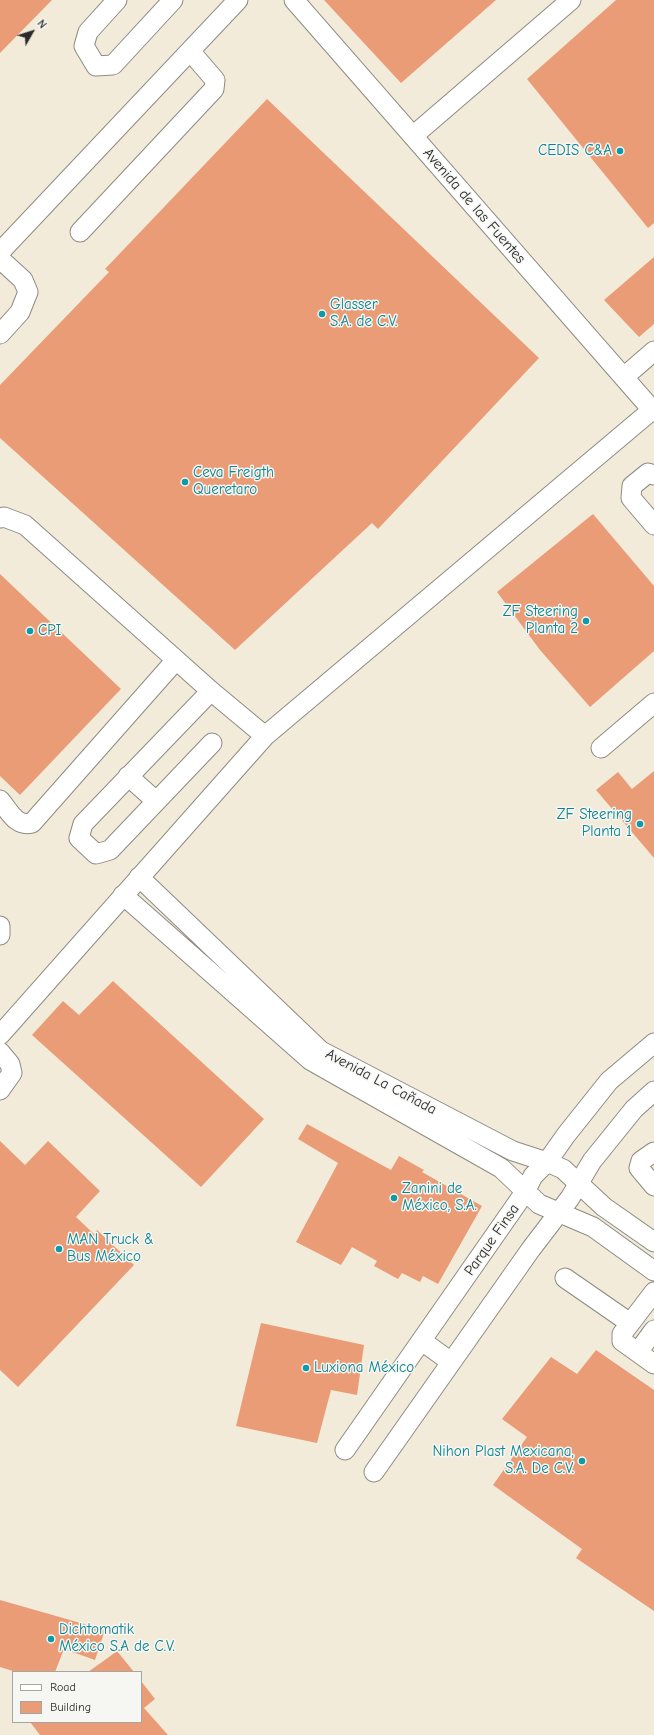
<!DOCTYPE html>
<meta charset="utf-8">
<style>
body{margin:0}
#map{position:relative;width:654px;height:1735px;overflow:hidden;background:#f3ebda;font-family:"Comic Neue",sans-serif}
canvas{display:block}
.legend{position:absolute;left:12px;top:1671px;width:130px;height:52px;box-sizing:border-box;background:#f6f6f2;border:1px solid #a5a5a2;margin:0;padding:5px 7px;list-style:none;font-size:12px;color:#2b2b2b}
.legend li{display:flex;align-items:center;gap:8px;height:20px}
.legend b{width:20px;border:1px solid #a5a5a2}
.north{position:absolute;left:12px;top:12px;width:40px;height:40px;-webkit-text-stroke:3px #f6f6f2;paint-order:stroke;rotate:51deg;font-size:11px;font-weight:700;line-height:16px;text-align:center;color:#2b2b2b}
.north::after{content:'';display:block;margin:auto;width:14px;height:18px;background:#2b2b2b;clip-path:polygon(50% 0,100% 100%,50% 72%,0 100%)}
</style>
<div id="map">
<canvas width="654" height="1735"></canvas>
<ul class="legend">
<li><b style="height:5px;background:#fff"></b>Road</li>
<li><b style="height:11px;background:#e99c76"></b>Building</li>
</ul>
<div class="north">N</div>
</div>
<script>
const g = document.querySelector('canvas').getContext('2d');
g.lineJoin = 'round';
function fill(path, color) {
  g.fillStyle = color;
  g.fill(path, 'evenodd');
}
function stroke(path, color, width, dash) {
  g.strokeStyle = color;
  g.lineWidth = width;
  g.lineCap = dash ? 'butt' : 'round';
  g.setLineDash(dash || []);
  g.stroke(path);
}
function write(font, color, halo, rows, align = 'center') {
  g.font = font + ' "Comic Neue",sans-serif';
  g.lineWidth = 3;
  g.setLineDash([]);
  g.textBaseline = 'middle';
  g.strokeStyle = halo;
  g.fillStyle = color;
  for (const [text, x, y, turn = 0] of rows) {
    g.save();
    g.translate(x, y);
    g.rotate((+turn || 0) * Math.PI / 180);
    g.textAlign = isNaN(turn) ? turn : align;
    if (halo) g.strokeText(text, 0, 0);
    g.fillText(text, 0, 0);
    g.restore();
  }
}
fill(new Path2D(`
 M0 0H52L0 53Z
 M324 0H496L401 83Z
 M616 0H654V223L648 228 527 79Z
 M267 99 539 358 378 529 372 523 235 650 0 438V385L109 272 105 269Z
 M654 257V324L639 337 604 300Z
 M593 514 654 586V651L590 707 540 650 497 592Z
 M0 574 121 689 20 795 0 776Z
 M654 771V858L596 790 618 772 632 789Z
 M113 981 264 1119 201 1187 32 1035 63 1001 79 1015Z
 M307 1124 391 1170 399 1156 424 1170 422 1172 482 1206 438 1284 423 1276 420 1282 402 1273 398 1279 374 1266 377 1261 352 1247 341 1265 296 1242 338 1163 298 1139Z
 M0 1141 25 1165 48 1141 100 1191 76 1217 94 1234 97 1230 134 1265 18 1387 0 1370Z
 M261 1323 364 1345 357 1395 331 1390 317 1443 236 1426Z
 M596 1350 654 1390V1611L576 1558 582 1549 493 1485 527 1437 502 1419 551 1357 577 1374Z
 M0 1600 105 1630 95 1660 64 1649 55 1672H16L0 1667Z
 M117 1651 134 1672H88L109 1657Z
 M141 1681 155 1699 144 1708 168 1735H40L30 1722H141Z`), '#e99c76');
const minor = new Path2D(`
 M117 0 88 32 84 46 96 66 113 65 173 0
 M294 0 654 412
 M413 136 571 0
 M80 232 214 89 215 80 190 51
 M0 252 238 0
 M0 259 23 280 28 292 20 312 0 334
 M624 377 654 351
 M654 475 648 473 632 486 631 498 654 525
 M0 518 4 517 25 525 211 691 265 736
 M211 691 83 824 79 838 96 854 110 850 212 743
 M601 748 654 703
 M128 776 156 801
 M0 800C10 812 16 827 32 823L176 660
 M139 877 321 1051 513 1151 547 1162 563 1169 604 1207 654 1242
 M123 895 310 1060 501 1168 539 1204 593 1227 654 1271
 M0 926V935
 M0 1035 265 736 652 410
 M0 1052 10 1064 12 1073 0 1090
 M654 1152 641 1161 639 1168 654 1186
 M565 1278 630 1323
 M654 1292 622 1334V1341L654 1364
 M422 1341 451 1362
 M638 1352 654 1330
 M345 1450 525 1192 533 1176 547 1162 566 1135 609 1081 654 1043
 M374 1472 531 1249 570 1198 592 1161 634 1109 654 1091`);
stroke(minor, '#8f8b82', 21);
stroke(minor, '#fff', 19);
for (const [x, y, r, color] of [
 [620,151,4,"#0f9aa8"],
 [322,314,4,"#0f9aa8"],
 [185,482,4,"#0f9aa8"],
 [586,621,4,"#0f9aa8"],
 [30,631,4,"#0f9aa8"],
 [640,824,4,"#0f9aa8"],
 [394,1198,4,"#0f9aa8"],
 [59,1249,4,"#0f9aa8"],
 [306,1368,4,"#0f9aa8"],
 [582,1461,4,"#0f9aa8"],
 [51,1639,4,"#0f9aa8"]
]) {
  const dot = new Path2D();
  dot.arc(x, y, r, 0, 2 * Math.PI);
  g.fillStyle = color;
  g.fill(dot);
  stroke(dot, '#f6f6f2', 1.5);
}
write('15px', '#0d838f', '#f6f6f2', [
 ["CEDIS C&A",612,151,"right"],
 ["Glasser",330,305],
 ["S.A. de C.V.",330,322],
 ["Ceva Freigth",193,473],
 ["Queretaro",193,490],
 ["ZF Steering",578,612,"right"],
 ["Planta 2",578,629,"right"],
 ["CPI",38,631],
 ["ZF Steering",632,815,"right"],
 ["Planta 1",632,832,"right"],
 ["Zanini de",402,1189],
 ["México, S.A.",402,1206],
 ["MAN Truck &",67,1240],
 ["Bus México",67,1257],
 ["Luxiona México",314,1368],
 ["Nihon Plast Mexicana,",574,1452,"right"],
 ["S.A. De C.V.",574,1469,"right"],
 ["Dichtomatik",59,1630],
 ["México S.A de C.V.",59,1647]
], 'left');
write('15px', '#2b2b2b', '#f6f6f2', [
 ["Avenida de las Fuentes",474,206,49],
 ["Avenida La Cañada",381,1082,28],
 ["Parque Finsa",492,1240,-55]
]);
</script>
